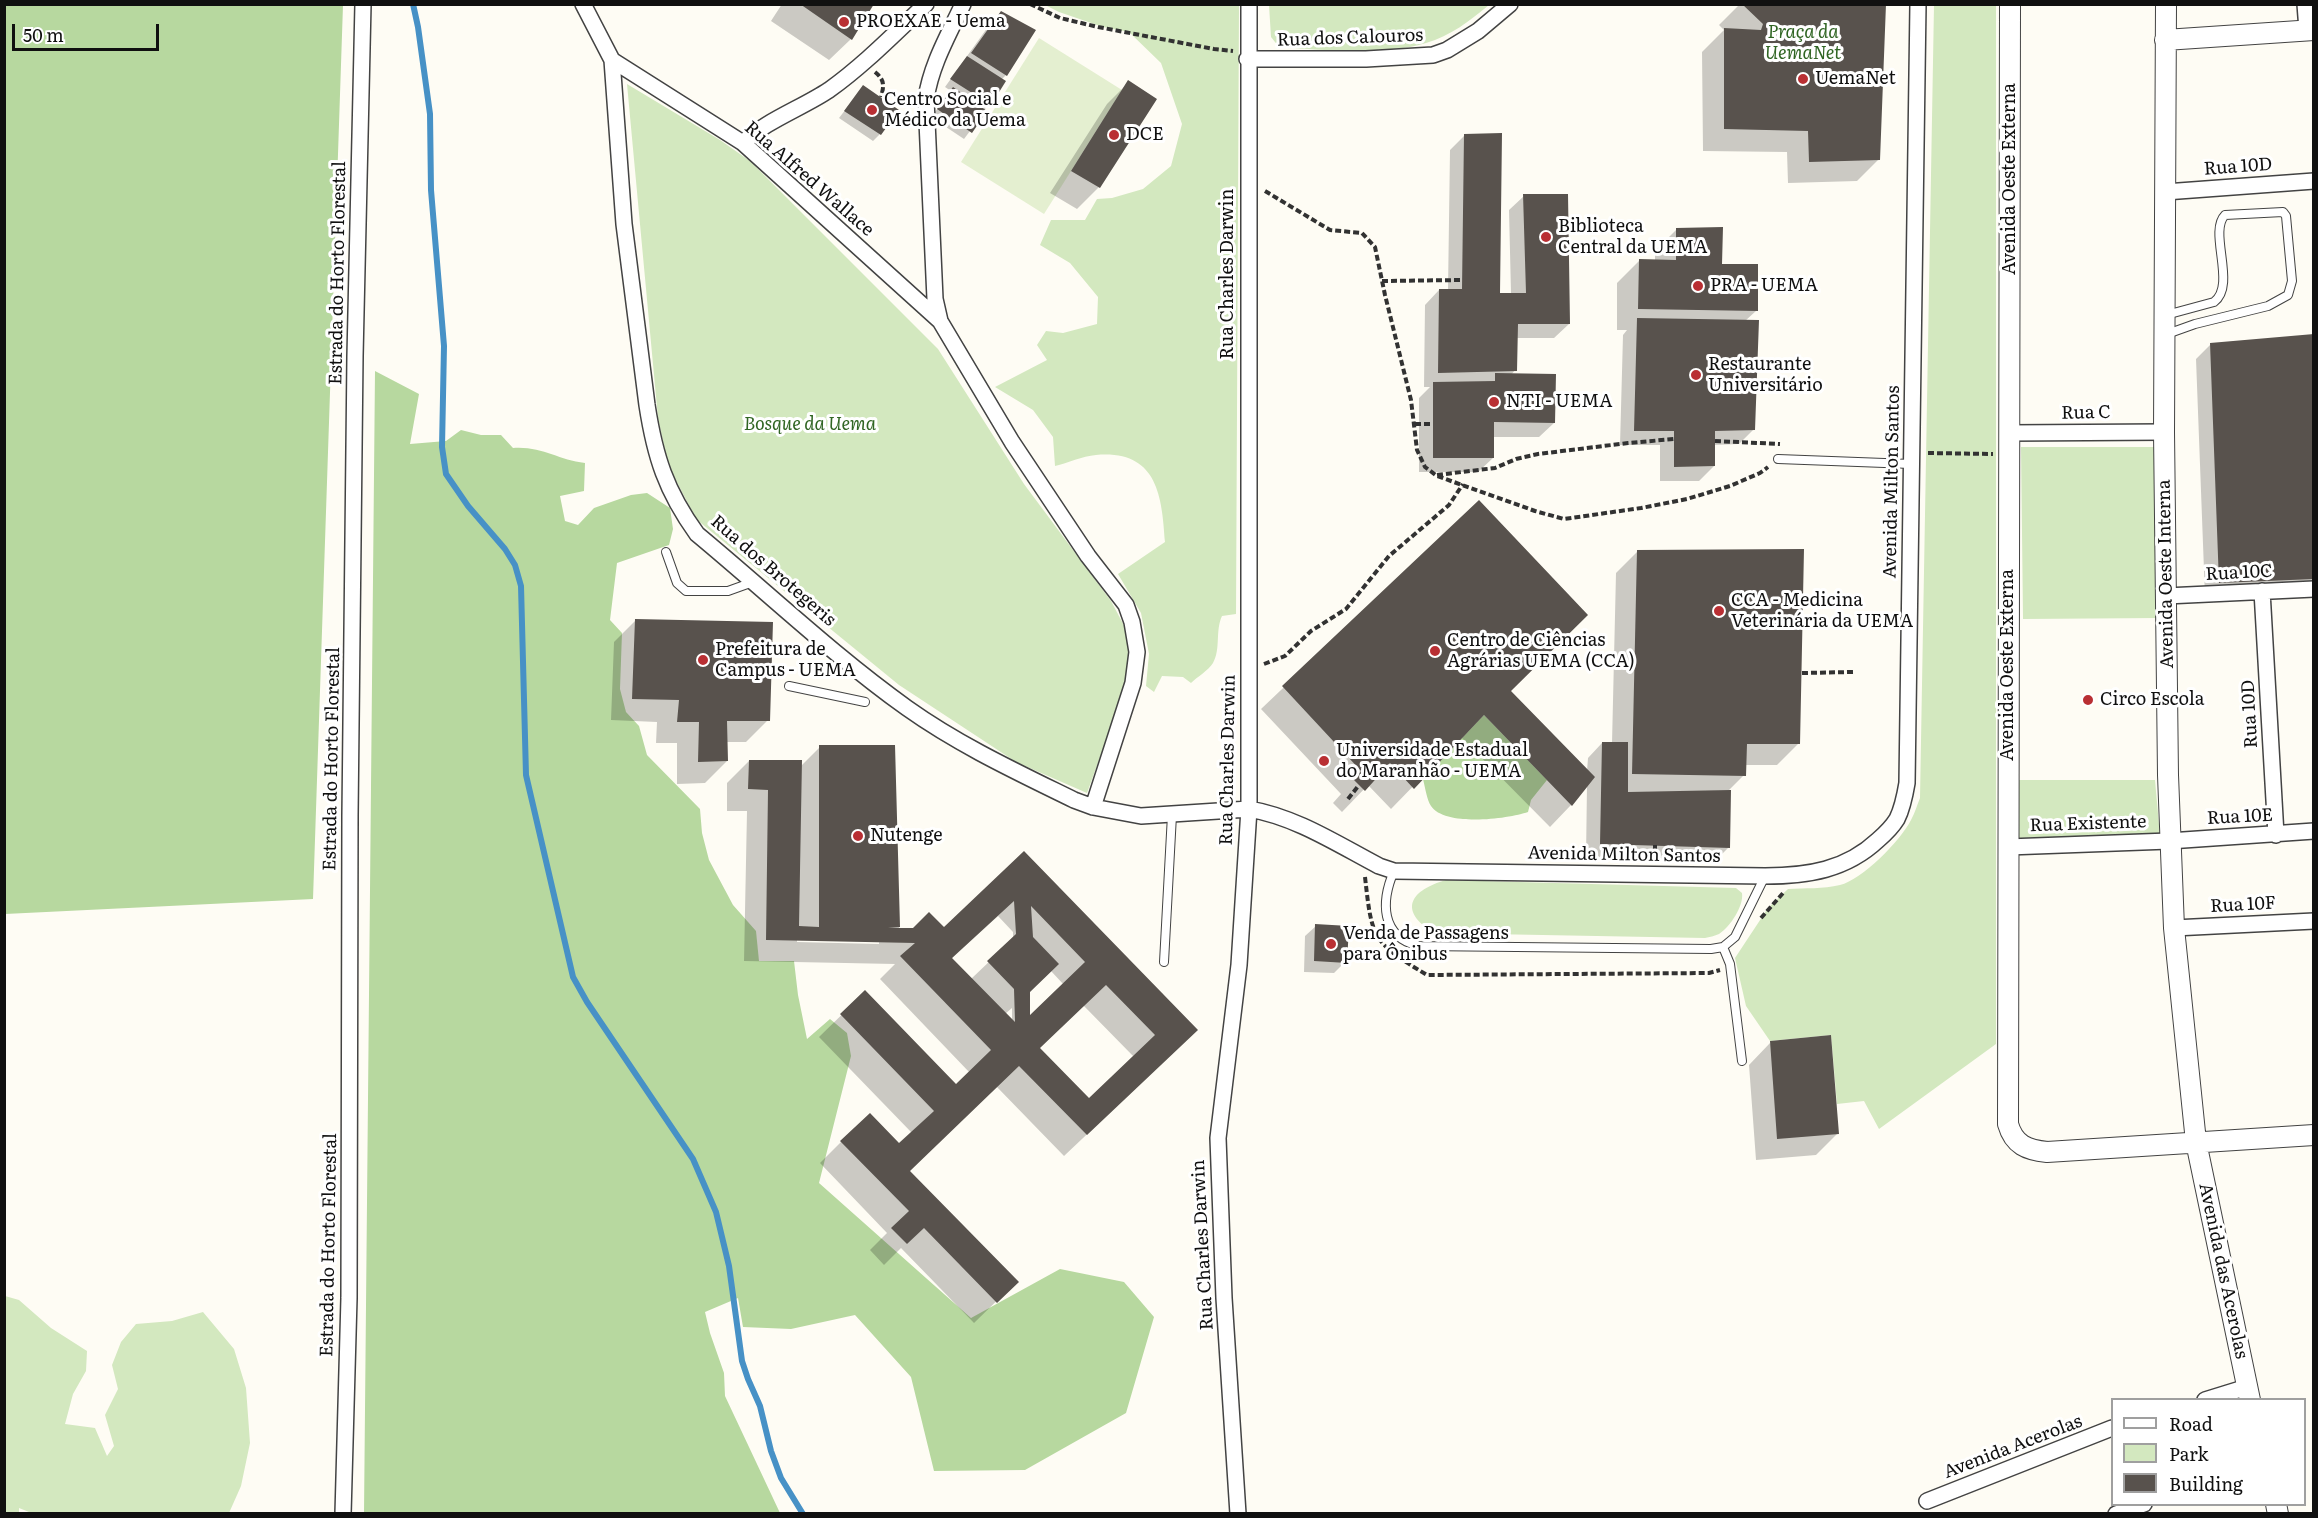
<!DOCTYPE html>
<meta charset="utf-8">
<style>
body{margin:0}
#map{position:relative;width:2318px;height:1518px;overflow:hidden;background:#fefcf4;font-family:Literata,serif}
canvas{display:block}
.frame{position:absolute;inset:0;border:6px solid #101010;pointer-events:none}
.legend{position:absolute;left:2111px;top:1398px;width:195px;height:108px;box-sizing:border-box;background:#fff;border:2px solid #9f9f9f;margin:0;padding:8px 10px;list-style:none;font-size:18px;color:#101010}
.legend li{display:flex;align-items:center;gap:12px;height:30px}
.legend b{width:30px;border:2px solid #9f9f9f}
.scale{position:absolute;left:12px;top:24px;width:147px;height:27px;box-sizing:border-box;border:3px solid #101010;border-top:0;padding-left:8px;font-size:18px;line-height:21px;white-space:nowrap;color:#101010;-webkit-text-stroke:4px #fff;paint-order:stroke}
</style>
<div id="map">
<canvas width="2318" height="1518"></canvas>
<div class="frame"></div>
<ul class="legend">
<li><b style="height:8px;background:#fff"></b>Road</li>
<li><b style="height:16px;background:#d3e8bf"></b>Park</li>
<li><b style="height:16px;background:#58524d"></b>Building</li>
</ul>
<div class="scale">50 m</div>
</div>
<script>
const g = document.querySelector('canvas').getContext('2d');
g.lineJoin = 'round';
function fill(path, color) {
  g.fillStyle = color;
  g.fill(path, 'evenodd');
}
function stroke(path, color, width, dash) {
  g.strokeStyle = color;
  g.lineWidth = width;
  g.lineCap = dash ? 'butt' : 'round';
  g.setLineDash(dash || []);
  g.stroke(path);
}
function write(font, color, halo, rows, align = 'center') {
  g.font = font + ' Literata,serif';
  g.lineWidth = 6;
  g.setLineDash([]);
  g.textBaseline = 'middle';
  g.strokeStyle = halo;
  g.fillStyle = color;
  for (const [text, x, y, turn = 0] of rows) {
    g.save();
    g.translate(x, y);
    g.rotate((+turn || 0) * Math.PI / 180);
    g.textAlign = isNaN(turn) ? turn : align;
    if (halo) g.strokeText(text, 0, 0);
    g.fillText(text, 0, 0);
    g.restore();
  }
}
fill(new Path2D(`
 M1045 5H1239L1236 614 1222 616C1215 631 1221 649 1213 663 1209 670 1197 677 1191 683L1183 677 1162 676 1154 692 1146 686 1149 654 1141 613 1118 574 1165 542C1162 493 1156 450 1096 455 1082 456 1068 463 1055 466L1053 437 1033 410 995 387 1047 360 1037 345 1046 331 1063 333 1097 324 1098 297 1070 263 1040 245 1051 220H1085L1097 199 1112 198 1143 189 1171 166 1182 124 1161 63 1129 32 1103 27 1059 12Z
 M1269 5V4L1489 5C1469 21 1451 36 1426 43 1389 55 1318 50 1279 47L1271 37Z
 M1934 5H1996V1044L1879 1129 1864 1101 1837 1104 1831 1035 1770 1041 1746 1006 1735 958 1768 908 1788 889C1805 888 1823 889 1840 885 1862 880 1901 840 1911 820 1915 813 1917 805 1920 798Z
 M627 84 720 140 750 161 938 349 1024 484 1111 601 1128 633 1133 666 1087 793 1016 762 899 685 696 519 668 465 658 418Z
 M2021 447H2154L2158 618 2023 619Z
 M2018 780H2155L2160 836 2017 839Z
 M1446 880 1736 888 1742 893C1744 906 1730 927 1719 934 1715 936 1709 937 1705 938L1434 933C1397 910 1411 890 1446 880Z
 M5 1296 19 1300 51 1328 87 1351 86 1371 73 1394 65 1424 95 1428 107 1456 114 1446 105 1415 118 1389 112 1365 121 1342 136 1324 172 1321 203 1312 234 1349 246 1388 250 1443 241 1486 229 1513 34 1514 19 1508V1513H5Z`), '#d3e8bf');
fill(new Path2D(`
 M4 5H343L313 899 5 914Z
 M375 371 419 394 410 444 446 441 461 430 481 435H501L513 448C542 446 558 460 585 463L584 491 560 496 565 521 578 525 594 508 631 495 647 493 670 508 673 529 669 545 617 563 610 620 622 633 620 689 626 712 639 726 647 755 700 809 702 833 709 860 733 905 756 931 759 961H794L798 995 807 1039 830 1019 847 1033 851 1056 819 1183 971 1318 1060 1269 1124 1282 1154 1317 1126 1413 1025 1470 934 1471 911 1377 855 1315 791 1329 743 1327 738 1298 705 1312 710 1333 724 1373 725 1396 780 1513H364Z
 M1484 715 1547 780 1531 800 1528 812C1508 819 1445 827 1431 806 1427 800 1425 787 1423 779Z`), '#b7d89f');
fill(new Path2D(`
 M1039 38 1122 90 1044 214 961 162Z`), '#e4efd0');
fill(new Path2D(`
 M782 4H872L851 39 829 60 771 21Z
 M1740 4H1884L1879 159 1857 181 1788 183 1787 152 1703 151 1702 52 1724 30 1719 25Z
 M1001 13 1006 75 1001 80 1004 82 989 104 984 110 985 111 964 139 931 117 951 91 945 87 990 24Z
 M1129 82 1155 99 1099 187 1077 209 1050 193 1107 104Z
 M863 87 880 134 873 141 839 118Z
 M1464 136 1498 294H1511L1509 210 1524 196 1569 324 1554 338H1516L1515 370 1511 375 1554 423 1539 437H1492L1493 458 1478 472H1419V398L1430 387H1424L1425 305 1439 290H1448L1450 150Z
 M1677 229 1721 265 1756 311 1745 321 1754 429 1739 444 1713 445 1714 466 1699 481H1660V445H1620L1623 335 1627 330H1617V283L1639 261H1655V251Z
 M2314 335V592L2205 597 2196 359 2211 344Z
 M1479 502 1509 691 1587 771 1588 758 1602 743H1612L1616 573 1638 551 1799 743 1777 765H1744V775L1729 790V847L1714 862 1586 858 1587 784 1571 805 1550 827 1461 737 1391 809 1368 785 1342 812 1333 803 1341 794 1261 709Z
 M636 620 768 720 746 742H726L727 761 705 783 677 784V743H656L657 722 611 720 614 642Z
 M894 746 899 929H944L1024 853 1174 1052 1064 1156 996 1086 908 1171 1016 1282 974 1323 901 1248 884 1265 870 1250 887 1233 820 1163 841 1142 899 1145 912 1133 819 1037 865 992 956 1086 970 1073 880 979 895 964 744 961 747 811H727V783L749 761 801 766 820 747ZM998 916 1013 932V939L971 979 951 959ZM797 939 879 941V944L797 942ZM1051 971 1064 985 1029 1019 1028 993ZM1083 1005 1134 1057 1089 1100 1038 1049ZM1012 1008V1022L1005 1014Z
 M1316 926 1345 962 1334 973 1304 972 1305 936Z
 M1770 1043 1838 1133 1816 1155 1756 1160 1749 1065Z`), '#0003');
stroke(new Path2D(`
 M413 4 418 27 430 114 431 190 444 346 442 447 446 474 468 506 505 549 515 565 521 586 526 775 573 977 587 1002 693 1159 716 1212 729 1266 742 1361 748 1379 760 1406 771 1451 781 1478 803 1514`), '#4791c6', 6);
fill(new Path2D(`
 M800 4H874L852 40Z
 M1742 4H1886L1880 160 1809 162 1808 131 1724 129V28L1761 30 1763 24Z
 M1001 11 1036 30 1007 76 971 53Z
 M967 56 1006 81 991 105 950 79Z
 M1128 80 1157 99 1100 188 1071 171Z
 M863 85 899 110 881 135 844 111Z
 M953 87 987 111 972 133 937 109Z
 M1502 133 1500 293H1526L1523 194H1568L1570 324H1518L1517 371 1438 373 1439 289H1462L1464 134Z
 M1723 227 1722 264H1758V311L1638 309 1639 259 1676 260V228Z
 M1637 318 1759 320 1755 430 1715 431V466L1674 467V431H1634Z
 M2314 334V579L2219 583 2210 343Z
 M1495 373 1556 374 1555 423 1494 422V458H1433V382L1495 381Z
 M1479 500 1588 615 1511 691 1595 777 1572 806 1484 715 1414 789 1390 763 1365 791 1354 780 1361 771 1282 686Z
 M1804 549 1800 744H1747L1746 776 1632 774 1637 550Z
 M635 619 773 622 770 721H727L728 761 698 762 699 722H677L679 700 632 699Z
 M1602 742H1628V792L1731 790 1730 848 1600 844Z
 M819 745H895L900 927 888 928H913L929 912 944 927 1024 851 1198 1030 1087 1135 1019 1066 910 1171 1019 1282 997 1303 924 1228 907 1244 891 1228 909 1211 840 1141 870 1113 899 1143 934 1111 840 1014 865 990 956 1084 991 1050 900 956 915 943 766 940 768 790 748 789 749 760H802L799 926 819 927ZM1014 901 1016 934 987 961 1014 989 1015 1022 952 958ZM1031 906 1085 962 1030 1015V992L1059 964 1033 937ZM1106 985 1155 1035 1089 1098 1040 1048Z
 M1315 924 1349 926 1347 963 1314 961Z
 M1831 1035 1839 1134 1777 1139 1770 1041Z`), '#58524d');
const service = new Path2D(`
 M2166 315 2214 302C2237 285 2208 232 2225 215L2283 212 2286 216 2292 281 2288 295 2268 306 2195 324 2167 334
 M1778 459 1911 464
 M666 552 677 583 686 591H728L753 582
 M789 686 865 702
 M1394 871C1381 901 1380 937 1419 946L1711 949 1723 947 1735 937 1765 876
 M1723 947 1730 964 1742 1061
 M1164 962 1172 815`);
const minor = new Path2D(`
 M583 4 612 60 624 224 647 405C655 457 666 491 697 534 767 592 833 655 907 708 959 745 1017 772 1074 800L1093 807 1141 816 1249 809C1296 817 1337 844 1379 866L1394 871 1765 876C1808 876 1846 870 1878 840 1885 834 1892 827 1897 819 1903 807 1905 795 1907 783L1918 4
 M963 4C948 36 931 65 926 99L935 299 940 321 1012 442 1088 556 1126 605 1132 622 1137 652 1133 683 1093 807
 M2305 4 2307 30
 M1247 59H1366L1433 55 1447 50 1478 31 1510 4
 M612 60 743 143 940 321
 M743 143C765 121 802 108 829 90 864 65 894 34 926 4
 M2165 192 2314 181
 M2009 433 2164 432
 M2262 591 2276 835
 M2166 596 2314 589
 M2008 847 2169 841 2314 831
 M2174 928 2314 921
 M2205 1400 2247 1387
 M1927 1501 2112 1428
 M343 1514 349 1298 350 815 355 356 363 4
 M1238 1514 1224 1298 1218 1138 1239 965 1249 809V4
 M2116 1514 2144 1504`);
const tertiary = new Path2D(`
 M2010 4 2008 1124C2014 1145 2027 1150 2047 1152L2314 1135
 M2166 4 2164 432 2168 775 2174 928 2196 1142 2250 1400
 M2165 40 2314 30
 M2276 1504 2278 1514`);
stroke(service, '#434343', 10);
stroke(minor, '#434343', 18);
stroke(tertiary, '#434343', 22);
stroke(new Path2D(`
 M1030 4 1060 18 1098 27 1214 49 1233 51
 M875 72C885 80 884 86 881 97
 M1265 191 1330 230 1362 233 1375 247 1385 295 1411 400 1417 450 1425 467 1437 476 1535 511 1564 519 1641 508 1687 499 1730 486 1760 473 1768 467
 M1382 281 1462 280
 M1415 424H1433
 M1715 441 1780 444
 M1928 453 1993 454
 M1437 475 1495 468 1516 459 1538 454 1628 443 1674 439
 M1264 664 1285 656 1311 631 1346 609 1389 556 1449 505 1463 484
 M1802 673 1853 672
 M1348 799 1359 785
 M1655 860V845
 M1365 877C1372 939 1372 942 1427 975L1709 973 1720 970
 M1761 918 1784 892`), '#323232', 4, [6, 3]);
stroke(service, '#fff', 8);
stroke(minor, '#fff', 15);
stroke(tertiary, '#fff', 20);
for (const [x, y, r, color] of [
 [844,22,6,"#b92f33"],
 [1803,79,6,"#b92f33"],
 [872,110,6,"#b92f33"],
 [1114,135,6,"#b92f33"],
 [1546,237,6,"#b92f33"],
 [1698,286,6,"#b92f33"],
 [1696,375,6,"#b92f33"],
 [1494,402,6,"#b92f33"],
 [1719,611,6,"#b92f33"],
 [1435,651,6,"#b92f33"],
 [703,660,6,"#b92f33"],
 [2088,700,6,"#b92f33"],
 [1324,761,6,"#b92f33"],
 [858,836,6,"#b92f33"],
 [1331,944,6,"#b92f33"]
]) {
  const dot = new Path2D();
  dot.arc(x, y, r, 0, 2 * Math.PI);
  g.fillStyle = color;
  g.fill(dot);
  stroke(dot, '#fff', 2);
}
write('18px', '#101010', '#fff', [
 ["PROEXAE - Uema",856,22],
 ["UemaNet",1815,79],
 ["Centro Social e",884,100],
 ["Médico da Uema",884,121],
 ["DCE",1126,135],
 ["Biblioteca",1558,227],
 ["Central da UEMA",1558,248],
 ["PRA - UEMA",1710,286],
 ["Restaurante",1708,365],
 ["Universitário",1708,386],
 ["NTI - UEMA",1506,402],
 ["CCA - Medicina",1731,601],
 ["Veterinária da UEMA",1731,622],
 ["Centro de Ciências",1447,641],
 ["Agrárias UEMA (CCA)",1447,662],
 ["Prefeitura de",715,650],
 ["Campus - UEMA",715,671],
 ["Circo Escola",2100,700],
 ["Universidade Estadual",1336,751],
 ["do Maranhão - UEMA",1336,772],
 ["Nutenge",870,836],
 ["Venda de Passagens",1343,934],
 ["para Ônibus",1343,955]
], 'left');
write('italic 18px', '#306523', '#fff', [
 ["Praça da",1803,33],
 ["UemaNet",1803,54],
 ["Bosque da Uema",810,425]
]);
write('18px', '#101010', '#fff', [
 ["Rua dos Calouros",1350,38,-2],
 ["Rua 10D",2238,167,-4],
 ["Rua Alfred Wallace",809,179,41],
 ["Avenida Oeste Externa",2010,179,-90],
 ["Estrada do Horto Florestal",338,273,-89],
 ["Rua Charles Darwin",1228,274,-90],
 ["Rua C",2086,413,-1],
 ["Avenida Milton Santos",1892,482,-89],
 ["Rua dos Brotegeris",773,571,41],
 ["Rua 10C",2239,573,-3],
 ["Avenida Oeste Interna",2166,574,-91],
 ["Avenida Oeste Externa",2008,665,-90],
 ["Rua 10D",2250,714,-93],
 ["Estrada do Horto Florestal",332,759,-89],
 ["Rua Charles Darwin",1228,760,-89],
 ["Rua 10E",2240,817,-3],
 ["Rua Existente",2088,824,-2],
 ["Avenida Milton Santos",1624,855,1],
 ["Rua 10F",2243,905,-3],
 ["Estrada do Horto Florestal",329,1245,-89],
 ["Rua Charles Darwin",1203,1245,-93],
 ["Avenida das Acerolas",2223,1271,78],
 ["Avenida Acerolas",2013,1447,-21]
]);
</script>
